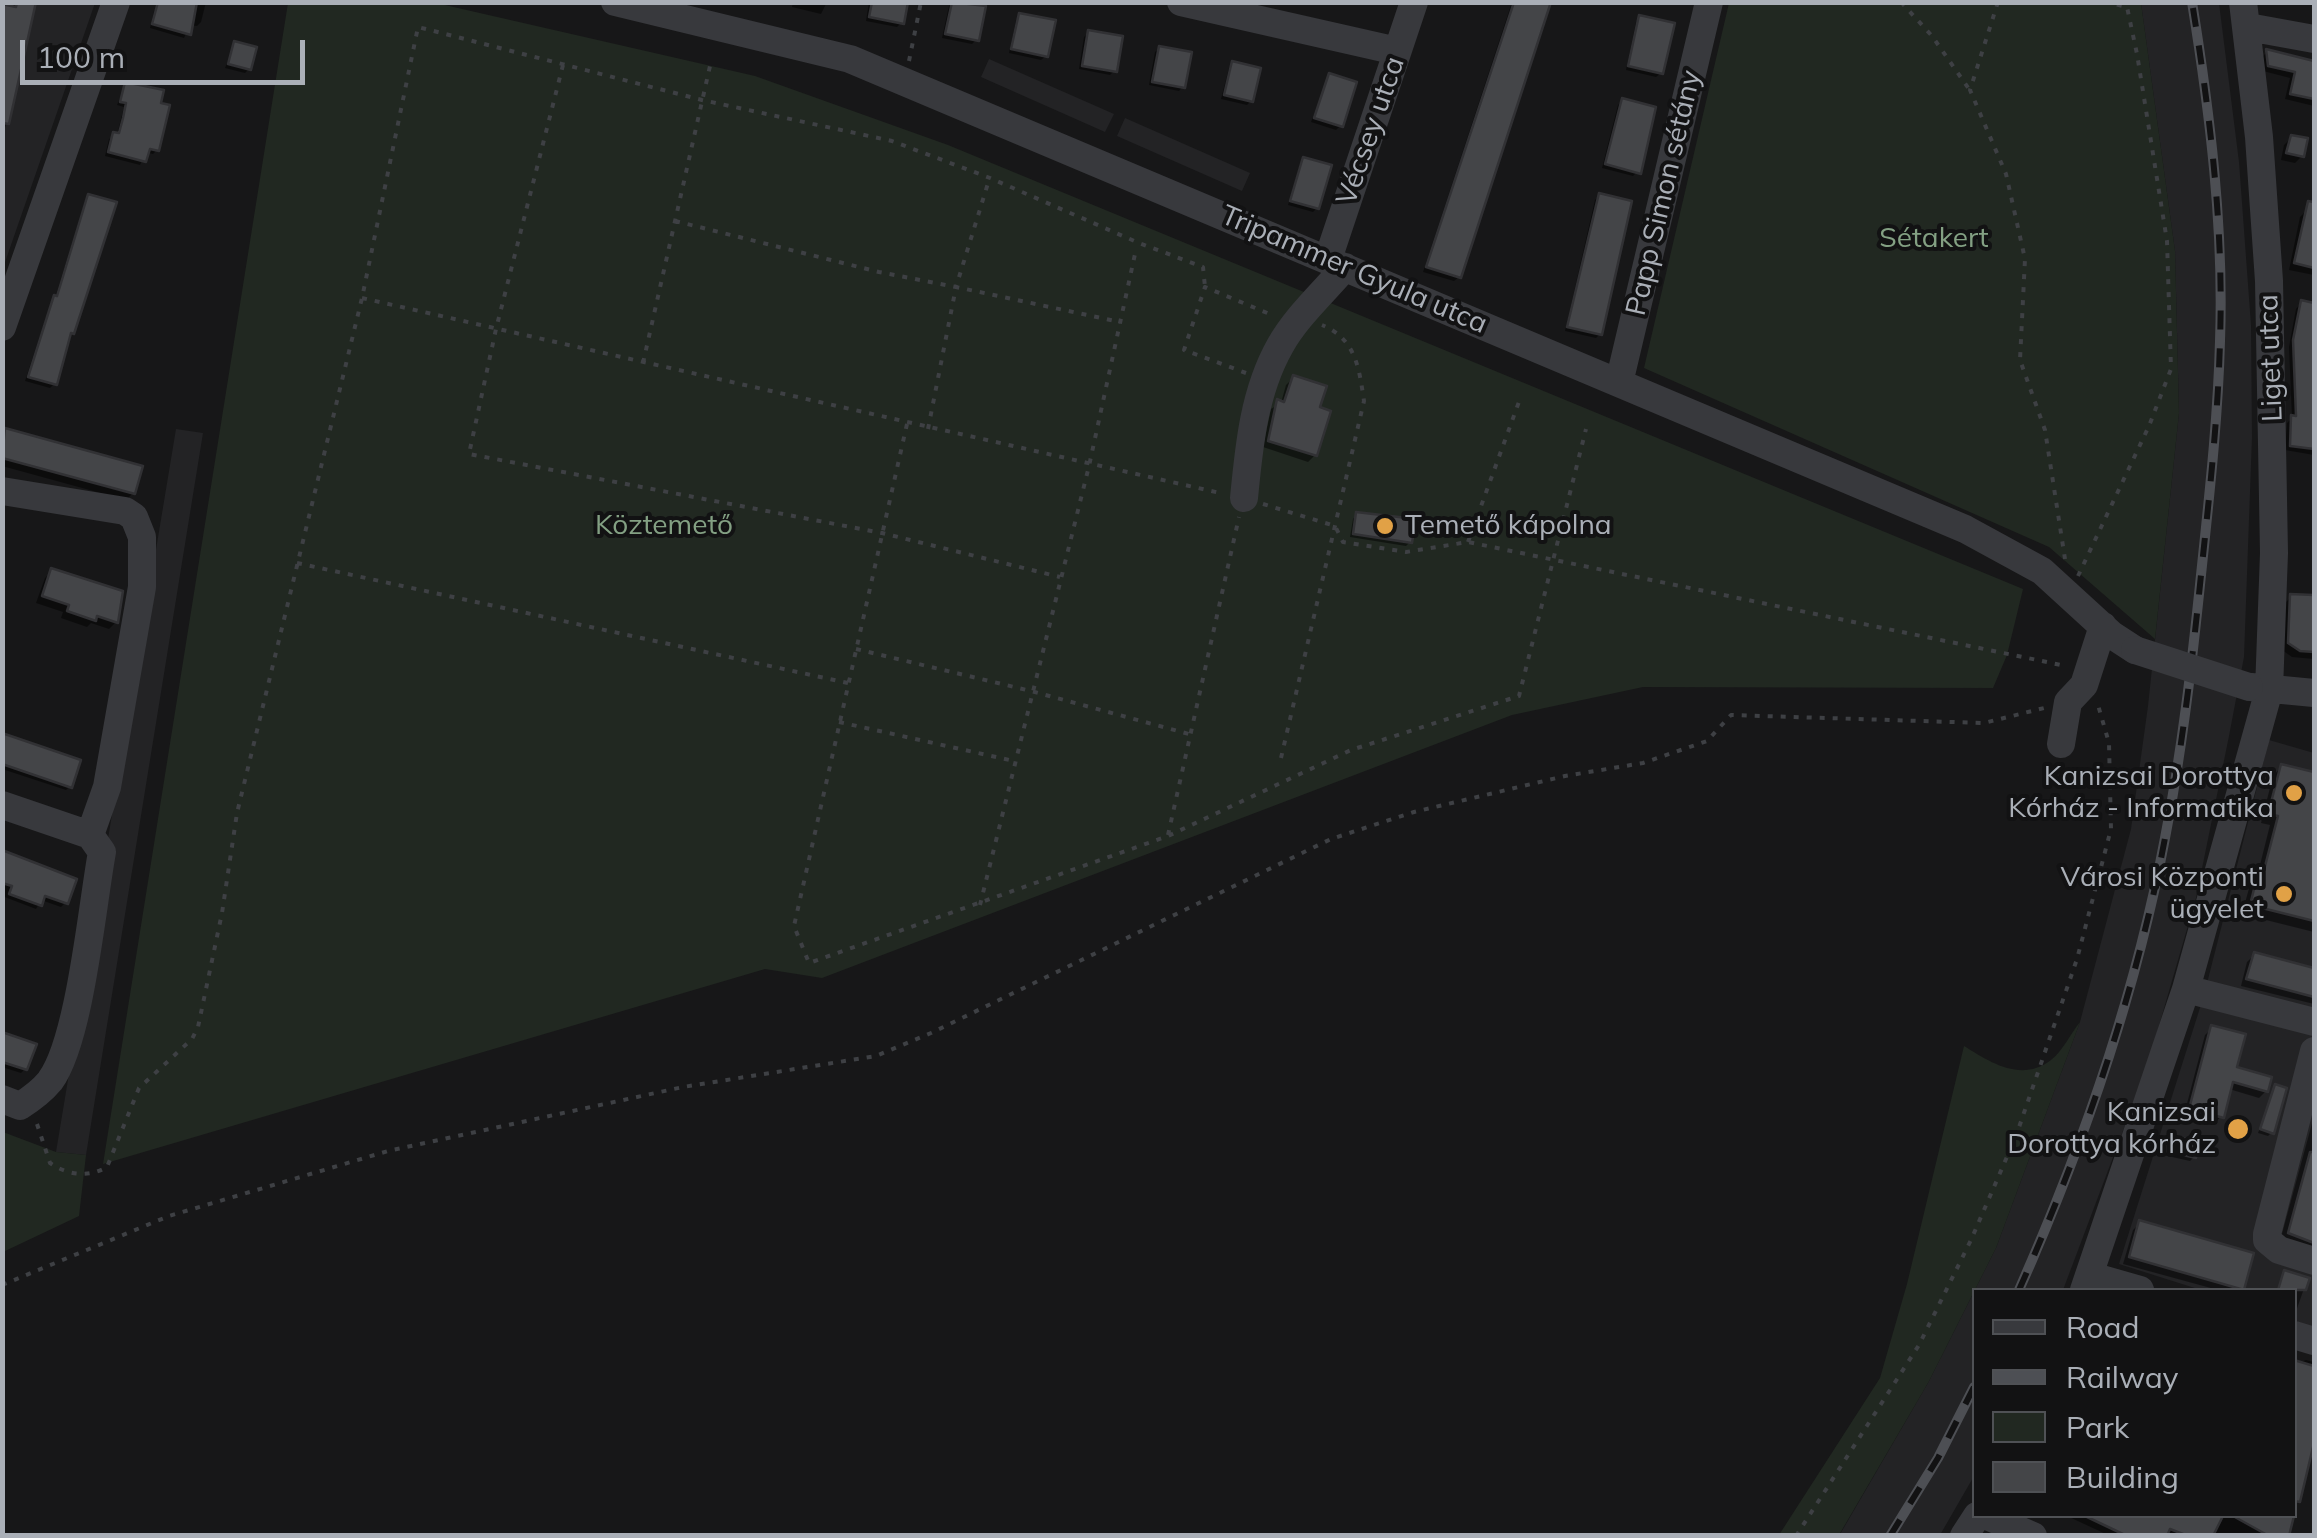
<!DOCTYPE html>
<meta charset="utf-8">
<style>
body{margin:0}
#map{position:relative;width:2317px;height:1538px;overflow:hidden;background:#171718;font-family:Mulish,sans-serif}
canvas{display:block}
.frame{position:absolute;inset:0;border:5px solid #aaafb7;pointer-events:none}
.legend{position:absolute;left:1972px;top:1288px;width:325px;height:230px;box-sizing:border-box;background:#121213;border:2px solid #4f5155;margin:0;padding:12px 18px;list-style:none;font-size:30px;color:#aaafb7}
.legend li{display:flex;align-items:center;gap:20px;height:50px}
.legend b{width:50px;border:2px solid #4f5155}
.scale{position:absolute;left:20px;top:40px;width:285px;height:45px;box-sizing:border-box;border:5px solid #aaafb7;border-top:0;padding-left:12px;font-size:30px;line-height:35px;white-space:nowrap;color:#aaafb7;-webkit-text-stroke:8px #121213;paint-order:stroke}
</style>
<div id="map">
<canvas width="2317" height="1538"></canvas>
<div class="frame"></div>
<ul class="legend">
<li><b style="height:12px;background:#38393d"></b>Road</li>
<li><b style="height:12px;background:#4d4f54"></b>Railway</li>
<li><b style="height:28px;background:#212821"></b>Park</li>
<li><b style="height:28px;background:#444548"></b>Building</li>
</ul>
<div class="scale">100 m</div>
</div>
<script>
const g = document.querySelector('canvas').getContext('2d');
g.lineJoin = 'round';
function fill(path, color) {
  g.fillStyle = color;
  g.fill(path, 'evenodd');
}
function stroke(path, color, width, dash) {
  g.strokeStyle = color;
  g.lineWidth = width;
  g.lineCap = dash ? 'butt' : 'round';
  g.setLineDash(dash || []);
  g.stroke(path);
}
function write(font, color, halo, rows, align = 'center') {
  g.font = font + ' Mulish,sans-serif';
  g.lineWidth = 8;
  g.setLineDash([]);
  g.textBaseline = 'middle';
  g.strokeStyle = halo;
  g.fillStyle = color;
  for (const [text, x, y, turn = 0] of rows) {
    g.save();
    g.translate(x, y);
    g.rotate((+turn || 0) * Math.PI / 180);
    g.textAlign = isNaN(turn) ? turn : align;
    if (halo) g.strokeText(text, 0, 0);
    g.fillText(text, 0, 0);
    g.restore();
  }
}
fill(new Path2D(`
 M3 3H95L3 268Z
 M2141 3H2219L2239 162 2251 325 2252 437 2244 657 2229 736 2196 898 2147 1067 2063 1290H1974V1476L1940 1535 1839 1536 1928 1383 1996 1248 2080 1022 2131 829 2148 706 2179 413 2175 251Z
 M989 59 1114 114 1105 132 981 77Z
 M1125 118 1250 173 1242 191 1117 136Z
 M176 429 203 433 86 1155 56 1152Z
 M2269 740 2314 753V1328L2295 1321 2294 1290H2201L2119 1264 2204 995Z`), '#232325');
fill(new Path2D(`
 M288 3H436L755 76 948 145 2023 589 2007 655 1993 688 1643 687 1512 715 822 978 765 969 103 1164Z
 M1729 3H2141L2175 251 2179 413 2155 639 2049 547 1644 368Z
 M2080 1022 1996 1248 1928 1383 1839 1535H1779L1880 1378 1907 1284 1964 1046C1990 1062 2021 1083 2051 1060 2062 1052 2071 1033 2080 1022Z
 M3 1132 56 1152 86 1155 79 1216 3 1252Z`), '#212821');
fill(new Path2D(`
 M2 2H34L2 141Z
 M163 2H206L201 22 197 26 190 25 184 38 150 28 154 11Z
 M793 2H827L821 14 792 7Z
 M869 2H906L901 23 897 27 866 21Z
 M953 2 976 40 972 44 942 38 949 6Z
 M1512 2H1549L1459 277 1454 281 1423 272Z
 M1020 16 1046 56 1041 60 1009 53 1016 20Z
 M1640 18 1661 73 1656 77 1626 70 1636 22Z
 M1089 32 1114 71 1110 75 1079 69 1084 37Z
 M235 44 249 69 245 73 225 68Z
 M1160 48 1183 86 1179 91 1149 85 1155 52Z
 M2267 52 2314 63V106L2285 99 2290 78 2263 71 2261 58Z
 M1233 63 1251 101 1247 105 1221 99 1229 68Z
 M1329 76 1340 126 1336 130 1311 122Z
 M126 84 157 150 153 154 146 152 140 165 105 156 109 139 117 135 124 107 117 105Z
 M1623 101 1637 172 1633 176 1602 168 1618 105Z
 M2291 138 2302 156 2295 163 2281 160 2284 145Z
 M1304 160 1317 208 1313 212 1288 205 1300 164Z
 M1599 196 1600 334 1596 338 1565 331 1595 200Z
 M89 197 72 332 67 338 54 384 50 388 25 381 51 302 55 298 85 201Z
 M2307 210 2314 212V275L2289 270 2300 217Z
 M2301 303 2314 306V455L2285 450 2287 423 2292 418 2289 347 2296 309Z
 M1293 378 1317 408 1315 455 1308 462 1263 447 1271 409 1281 403 1286 385Z
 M6 430 133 493 126 500 2 466V434Z
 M1357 514 1410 542 1406 546 1350 537 1353 519Z
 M52 571 116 622 109 629 91 623 87 627 61 618 63 612 36 603 45 578Z
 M2291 597 2314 598V659L2292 657 2282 650 2284 604Z
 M2 736 70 786 66 790 2 769Z
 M2282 766 2314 775V932L2242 914 2251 881 2258 873 2270 825 2261 823 2273 776Z
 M2 853 73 881 65 903 61 907 41 900 36 909 2 896Z
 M2254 955 2314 971V1004L2241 986 2247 962Z
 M2212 1028 2234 1069 2266 1091 2259 1098 2229 1089 2221 1116 2215 1123 2184 1115 2205 1035Z
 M2 1035 25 1069 21 1073 2 1067Z
 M2276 1086 2272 1132 2268 1136 2258 1133Z
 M2314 1116V1251L2280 1241Z
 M2170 1138 2194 1157 2190 1161 2163 1155Z
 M2140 1223 2242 1288 2218 1290 2123 1264 2133 1230Z
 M2285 1273 2307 1280 2294 1317V1290H2277Z
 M2306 1360 2314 1362V1431L2294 1505V1365Z
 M2067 1516H2292L2286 1536H2110Z`), '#0007');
const building = new Path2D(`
 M17 2H36L9 124 2 123V4L16 7Z
 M158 2H197L191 35 152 24Z
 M872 2H908L904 24 869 17Z
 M952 2 986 6 979 41 945 34Z
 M1514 2H1551L1461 278 1426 267Z
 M1019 13 1056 20 1048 57 1011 49Z
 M1639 15 1675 23 1663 74 1628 66Z
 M1088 30 1123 36 1117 72 1082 66Z
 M234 41 257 47 251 70 228 64Z
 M1159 46 1192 52 1185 88 1152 82Z
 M2266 49 2314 61V99L2290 94 2295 72 2268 66Z
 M1232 61 1261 68 1253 102 1224 95Z
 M1329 73 1357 82 1343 127 1314 118Z
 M125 82 164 90 161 103 170 105 159 151 150 149 146 162 108 152 113 132 119 133 123 118 126 103 120 102Z
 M1622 98 1656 107 1641 174 1605 164Z
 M2291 135 2308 138 2304 157 2286 153Z
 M1303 157 1332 165 1319 209 1290 201Z
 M1599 193 1632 201 1602 335 1567 327Z
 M88 194 117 202 74 334 71 333 57 385 28 377 54 295 57 296Z
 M2308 201 2314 202V268L2294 263Z
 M2301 300 2314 303V449L2290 446 2291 415 2296 416 2293 340Z
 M1293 375 1327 386 1320 407 1331 411 1317 456 1268 441 1277 399 1284 402Z
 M5 428 143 466 135 494 2 458Z
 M1356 512 1416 519 1412 543 1353 534Z
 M51 568 123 591 118 623 97 616 96 621 67 611 69 605 42 596Z
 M2290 594 2314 595V652L2300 651 2288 643Z
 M2 733 81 760 72 788 2 764Z
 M2281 764 2314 772V921L2250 905 2259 869 2264 870 2278 816 2268 814Z
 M2 850 77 879 68 904 45 896 42 906 9 894 12 886 2 883Z
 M2254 952 2314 968V997L2246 979Z
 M2211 1025 2246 1034 2237 1067 2272 1077 2268 1092 2233 1082 2224 1118 2189 1109Z
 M2 1032 37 1044 27 1070 2 1062Z
 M2275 1084 2287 1088 2274 1134 2260 1129Z
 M2170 1135 2200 1142 2196 1158 2166 1151Z
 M2310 1152H2314V1243L2288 1233Z
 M2139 1220 2254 1253 2244 1290 2129 1257Z
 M2284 1270 2310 1278 2306 1290H2278Z
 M2294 1360 2314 1366V1443L2300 1502 2294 1501Z
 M2085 1516H2223L2213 1536H2188L2170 1529 2167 1536H2127Z
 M2233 1516H2294L2289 1536H2269Z`);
fill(building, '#444548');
stroke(building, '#313134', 2.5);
stroke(new Path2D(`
 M1901 2 1932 36 1969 89
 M1998 2 1970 90 2006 174 2025 259 2020 360 2045 430 2065 559
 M909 61 921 2
 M563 65 496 329 469 454 882 533 1060 577
 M675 221 879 272 956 287 989 180
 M362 298 1220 493
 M643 363 710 66
 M1246 373 1184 350 1205 287 1272 315
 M907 424 794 926 809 963 1168 836 1351 750 1519 696 1586 429
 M928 429 956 287 1120 322
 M1263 504 1335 526 1343 542 1406 552 1468 542 2066 666
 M1468 542 1520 399
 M297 563 848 683
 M2078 576 2149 426 2171 369 2167 241 2137 54 2127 7 2106 2
 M856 649 1031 691 1189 734
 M839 722 1014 761
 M1281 758 1364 401C1359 368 1356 339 1322 325
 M1168 835 1239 517
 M980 905 1089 466 1135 254
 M37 1124 50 1163C67 1175 88 1178 107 1167L139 1088 192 1039 198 1027 222 913 237 813 362 298 418 27 702 100 892 141 990 178 1139 243 1203 267 1205 287
 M2 1285 169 1216 388 1151 683 1087 876 1056 931 1033 1331 839 1414 812 1565 776 1643 763 1707 741 1731 715 1984 723 2044 708
 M1796 1536 1919 1345 1971 1240 2016 1136 2077 959 2111 829 2109 743 2098 705`), '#3e4044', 4, [5, 8]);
stroke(new Path2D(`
 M615 2 850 59 1965 529 2042 571 2112 635 2135 650
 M1181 2 1397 51
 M2248 27 2314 39
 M1328 259 1414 2
 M2 327 116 2
 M1619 383 1709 2
 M2 491 125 511 134 517 142 537V587L107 787 90 835 102 852C92 906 80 1041 50 1081 41 1092 31 1099 20 1106L2 1099
 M1244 498C1249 446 1254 392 1280 346 1296 317 1324 292 1345 267
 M2251 687 2314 693
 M2061 744 2068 702 2084 685 2103 626
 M2 805 90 835
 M2186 989 2314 1022
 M2314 1051 2267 1234V1240L2279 1250 2314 1261
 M2091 1276 2140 1290
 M2084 1290 2186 989 2269 690 2274 553 2269 281 2259 137 2243 2
 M2294 1335 2314 1341
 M1987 1516 2033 1536
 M1964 1536 1977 1516`), '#38393d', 28);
const rail = new Path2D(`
 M2019 1290C2083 1146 2136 993 2165 838 2182 751 2192 663 2201 575 2209 498 2218 419 2220 341 2224 228 2210 114 2192 2
 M1890 1536 1938 1458 1974 1387`);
stroke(rail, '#4d4f54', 10);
stroke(rail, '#121213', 6, [19]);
stroke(new Path2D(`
 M2135 650 2249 687`), '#38393d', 28);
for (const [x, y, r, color] of [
 [1385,526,10,"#e1a146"],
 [2294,793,10,"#e1a146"],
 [2284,894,10,"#e1a146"],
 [2238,1129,12,"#e1a146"]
]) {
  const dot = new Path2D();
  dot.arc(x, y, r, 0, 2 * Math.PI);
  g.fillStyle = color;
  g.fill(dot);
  stroke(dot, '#121213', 4);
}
write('28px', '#aaafb7', '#121213', [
 ["Vécsey utca",1371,131,-71],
 ["Papp Simon sétány",1664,193,-77],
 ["Tripammer Gyula utca",1354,270,23],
 ["Liget utca",2271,358,-92]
]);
write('28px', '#83a083', '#121213', [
 ["Sétakert",1934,239],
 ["Köztemető",664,526]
]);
write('28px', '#aaafb7', '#121213', [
 ["Temető kápolna",1405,526,"left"],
 ["Kanizsai Dorottya",2274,777],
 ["Kórház - Informatika",2274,809],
 ["Városi Központi",2264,878],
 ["ügyelet",2264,910],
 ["Kanizsai",2216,1113],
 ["Dorottya kórház",2216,1145]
], 'right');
</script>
